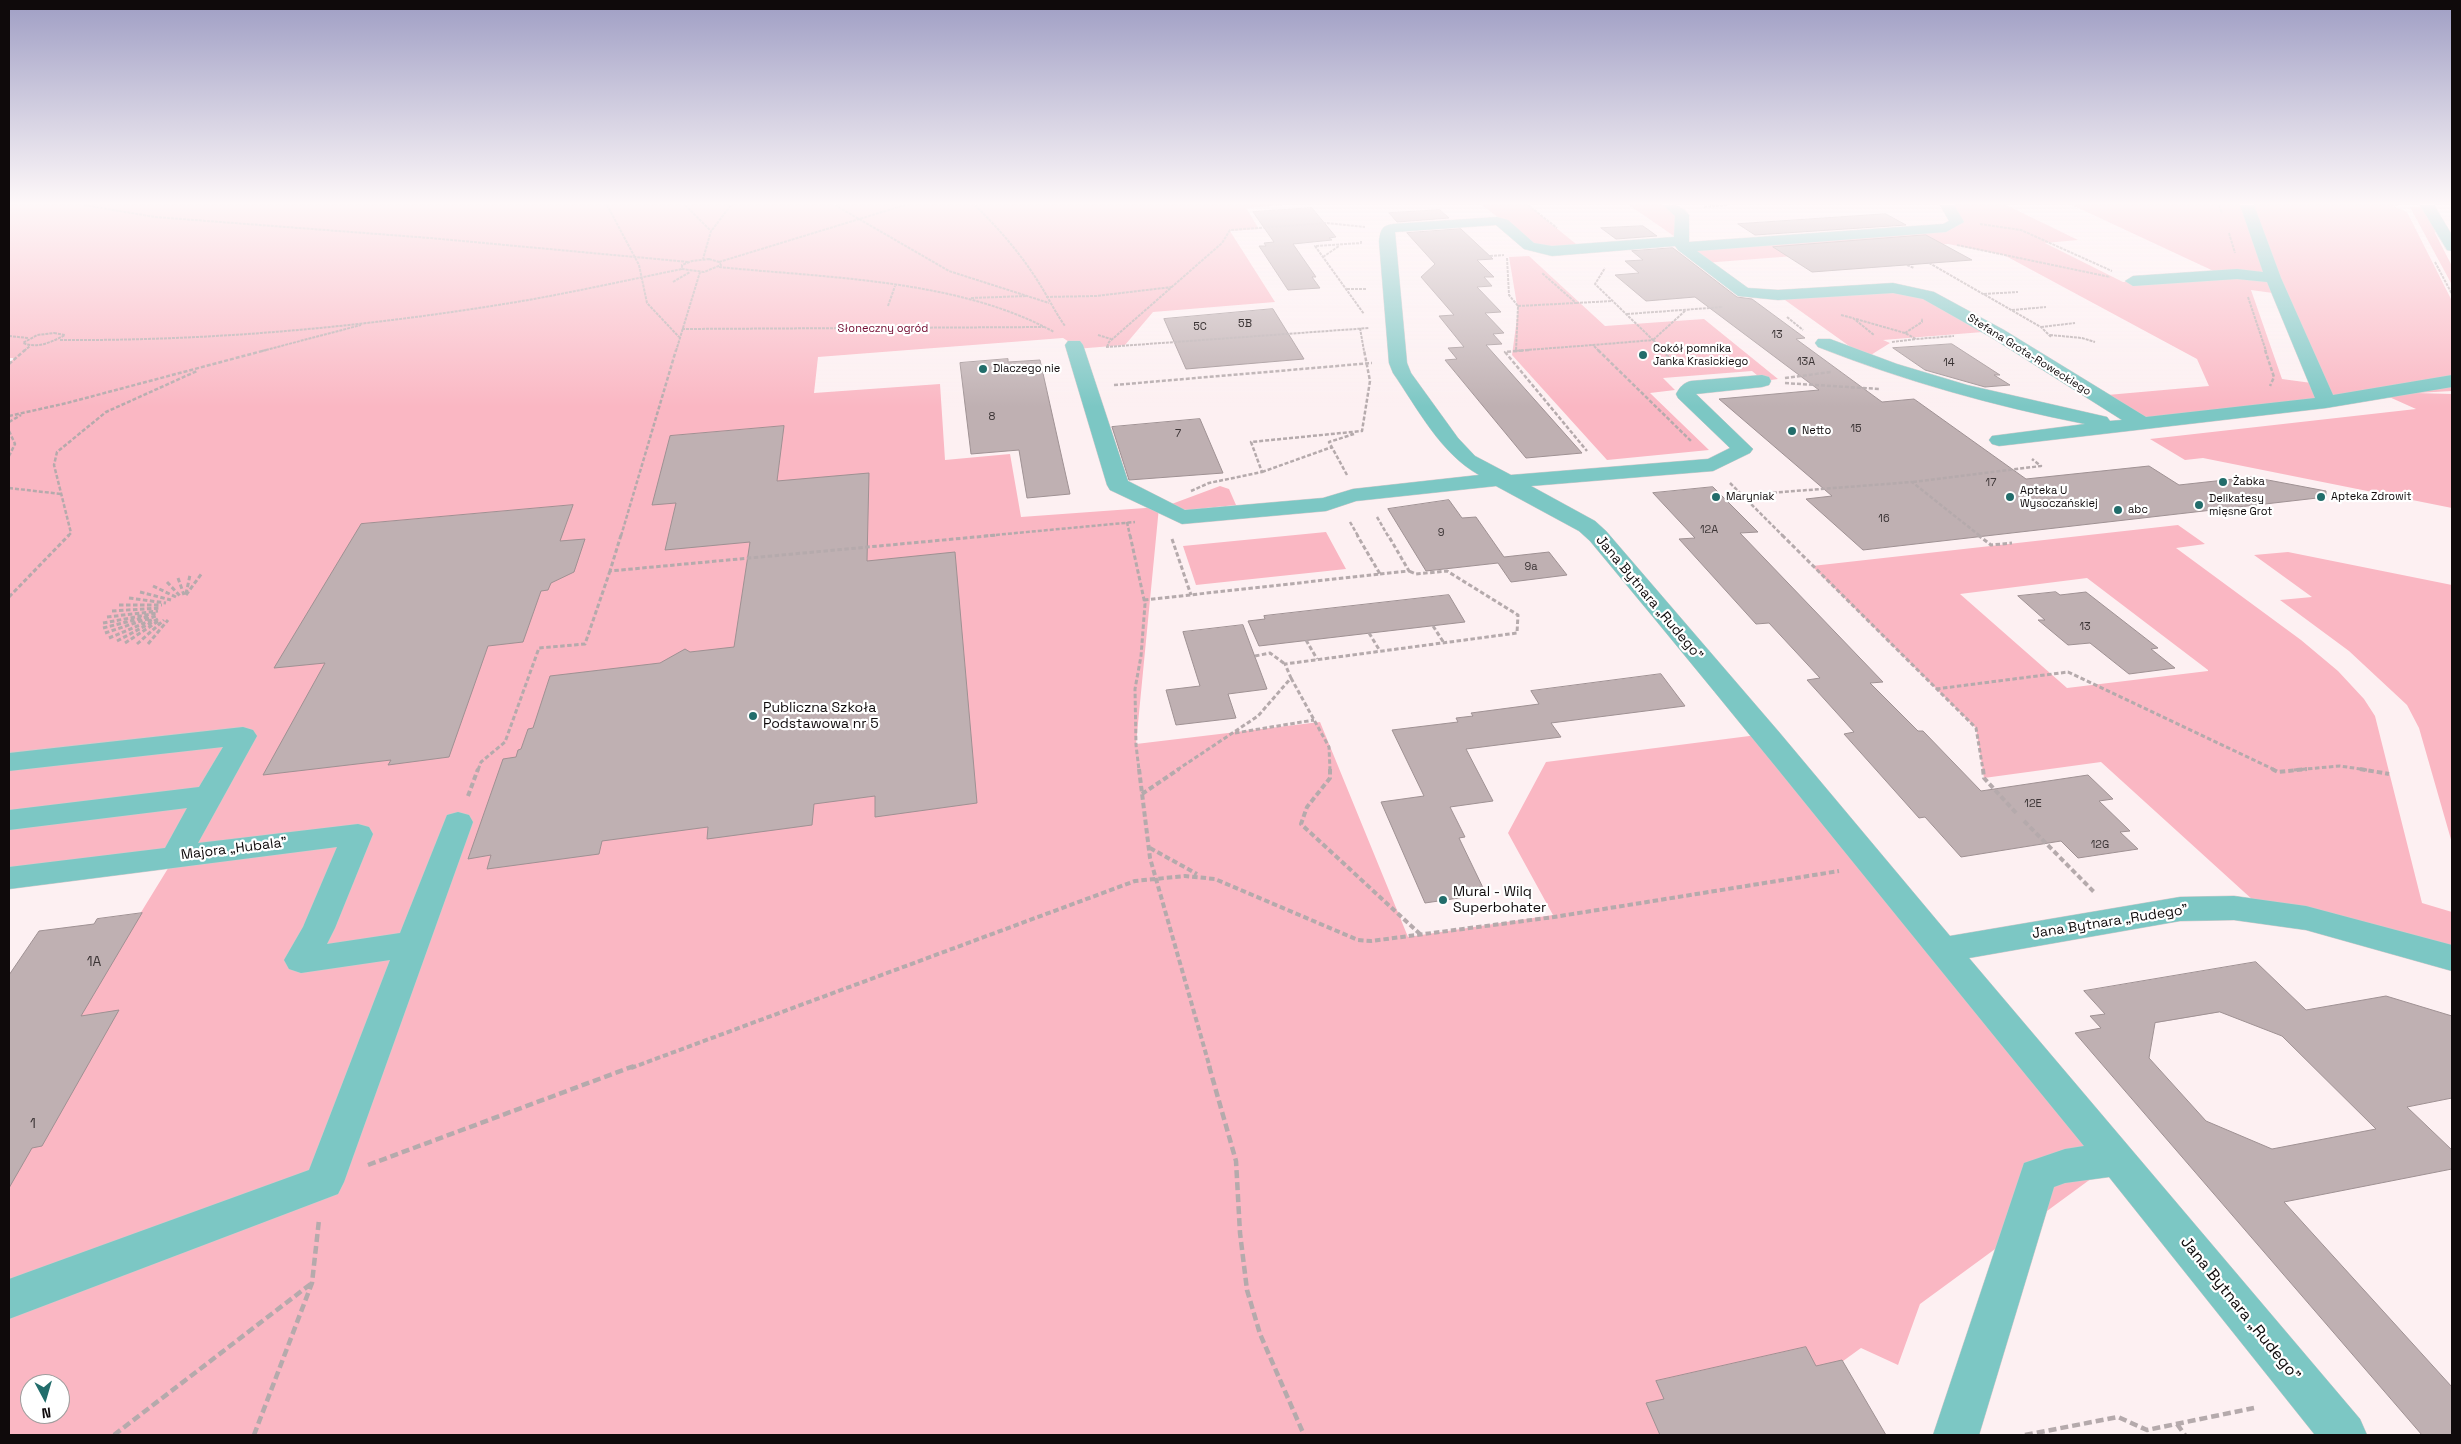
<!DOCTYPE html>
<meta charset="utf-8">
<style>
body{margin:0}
#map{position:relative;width:2461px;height:1444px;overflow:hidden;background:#fdf0f2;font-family:"Space Grotesk",sans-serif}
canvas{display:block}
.frame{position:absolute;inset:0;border:10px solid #0f0a0b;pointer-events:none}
.north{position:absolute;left:20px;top:1374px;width:50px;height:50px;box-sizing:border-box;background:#fff;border:1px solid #9f9d9d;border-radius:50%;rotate:174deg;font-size:14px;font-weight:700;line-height:20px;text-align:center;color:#0f0a0b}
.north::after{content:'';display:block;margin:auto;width:18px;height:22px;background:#226d6b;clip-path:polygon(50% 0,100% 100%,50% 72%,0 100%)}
</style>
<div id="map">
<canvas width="2461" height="1444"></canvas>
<div class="frame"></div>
<div class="north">N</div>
</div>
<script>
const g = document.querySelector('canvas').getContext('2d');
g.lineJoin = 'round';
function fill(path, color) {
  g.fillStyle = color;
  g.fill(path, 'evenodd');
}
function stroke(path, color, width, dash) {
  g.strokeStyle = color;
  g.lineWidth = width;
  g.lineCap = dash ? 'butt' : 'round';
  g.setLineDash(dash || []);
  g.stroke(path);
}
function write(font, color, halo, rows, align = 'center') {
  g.font = font + ' "Space Grotesk",sans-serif';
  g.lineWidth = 4.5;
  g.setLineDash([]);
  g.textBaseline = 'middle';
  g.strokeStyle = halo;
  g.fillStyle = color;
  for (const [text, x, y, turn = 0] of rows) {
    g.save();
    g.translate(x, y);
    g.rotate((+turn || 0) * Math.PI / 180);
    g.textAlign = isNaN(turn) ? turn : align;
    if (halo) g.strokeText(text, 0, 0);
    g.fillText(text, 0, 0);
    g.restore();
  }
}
fill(new Path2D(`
 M9 205H1282L1246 208 1259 229 1230 231 1275 302 1153 312 1125 345 1075 349 1074 345 1063 338 818 357 814 393 940 384 945 460 1010 454 1021 517 1159 507 1136 744 1320 722 1408 937 1553 915 1508 833 1546 762 1765 734 2118 1159 1920 1304 1898 1365 1861 1348 1741 1435H9V1127L175 857 9 878V363L15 358H9ZM30 1384H60V1414H30Z
 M1482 205H1528L1581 248 1539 249Z
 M1629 205H1670L1677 211 1681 241Z
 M1947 205H2006L2078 240 2045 243 2123 282 2220 274 2072 205H2397L2398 206H2393L2407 212 2452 301V378L2415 385 2422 389 2452 386V391L2416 393 2452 394V508L2203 458 2185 460 2150 439 2416 409 2387 396 2143 424 2096 396 2209 386 2197 359 2004 255 1948 244 1704 263 1683 247 1955 225ZM2251 290 2280 294 2319 384 2282 379Z
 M2410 207H2422L2434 223 2435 233 2452 266V285Z
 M1529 256 1605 326 1704 319 1778 379 1764 381 1752 371 1663 378 1675 390 1650 393 1709 450 1607 460 1512 355 1518 311 1509 257Z
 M1893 288 1928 295 1983 332 1883 340 1890 343 1866 358 1778 295Z
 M1220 486 1229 489 1236 505 1186 510 1169 505Z
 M2178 525 2205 544 2176 548 2301 640 2338 671 2364 699 2375 716 2422 903 2452 912V958L2352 930 2265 911 2101 762 1984 778 1976 728 1812 566ZM2087 578 2208 670V671L2067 688 1960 594Z
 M1326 532 1346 569 1196 585 1183 546Z
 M2288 552 2452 585V843L2419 728 2407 705 2349 651 2280 600 2312 597 2254 555Z`), '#fab7c3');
const building = new Path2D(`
 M1312 208 1336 237 1329 238 1332 240 1293 244 1316 277H1312L1320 288 1288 290 1259 246H1266L1264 243 1274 242 1253 212Z
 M1440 210 1449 218 1397 222 1389 213Z
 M1886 214 1906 225 1755 235 1738 224Z
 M1643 226 1657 236 1616 239 1601 228Z
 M1461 229 1493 259 1477 260 1494 277H1484L1492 286 1477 287 1501 312 1485 313 1504 333 1493 334 1502 344 1486 345 1582 453 1526 458 1445 360 1457 359 1448 348 1464 347 1439 316 1454 315 1421 277 1435 264 1407 233Z
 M1926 235 1972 260 1812 272 1773 247Z
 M1673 248 1737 297 1752 299 1805 338 1796 339 1882 402 1914 399 2026 479 2149 466 2179 485 2252 477 2326 491V497L1863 550 1806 499 1832 496 1719 399 1819 390 1695 297 1646 301 1615 275 1639 273 1625 261 1643 260 1632 251Z
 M1273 309 1304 359 1186 369 1164 319Z
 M1952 344 2000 375H1994L2010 385 1985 387 1925 370 1893 348Z
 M1008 359V362L1040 360 1070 494 1027 498 1019 450 971 454 960 363Z
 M1200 419 1223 473 1129 480 1112 427Z
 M784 426 777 481 869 473 867 561 955 552 977 803 875 817V796L814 804 812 825 707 839 708 827 602 841 599 854 487 869 491 855 468 859 503 759 516 757 518 750 521 749 528 729 533 728 550 676 660 663 685 649 690 652 734 647 750 542 665 550 676 503 652 505 670 436Z
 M1713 487 1758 532 1740 533 1883 682 1870 683 1918 731H1923L1981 791 2088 775 2113 799 2099 801 2130 831 2120 832 2138 849 2078 858 2061 841 1961 857 1925 817 1919 818 1844 734 1854 732 1807 680 1820 678 1769 623 1756 624 1679 539 1695 538 1653 493Z
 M1449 500 1462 518 1476 517 1504 557 1549 552 1567 575 1511 582 1498 563 1426 571 1388 509Z
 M573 505 560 541 585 539 574 572 551 583 548 590 541 591 523 642 488 646 449 757 388 765 391 760 263 775 325 663 274 668 361 524Z
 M2056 592 2060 595 2086 592 2158 648 2151 649 2175 668 2129 674 2090 643 2068 645 2038 620H2045L2018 596Z
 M1449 595 1465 622 1259 646 1248 621 1265 619 1264 616Z
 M1243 625 1267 689 1228 694 1236 718 1176 725 1166 690 1200 686 1183 632Z
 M1661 674 1685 706 1551 723 1561 737 1466 749 1493 801 1450 807 1465 837 1459 838 1486 894 1425 903 1381 802 1424 796 1392 730 1458 722 1456 718 1473 716 1471 713 1539 704 1531 691Z
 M142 913 81 1016 119 1010 42 1146 32 1148 9 1188V975L39 931 94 924 97 919Z
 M2256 962 2306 1010 2386 996 2452 1016V1098L2407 1107 2452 1150V1169L2284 1202 2452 1387V1435H2422L2075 1033 2101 1028 2090 1016 2105 1014 2084 991ZM2220 1012 2282 1036 2376 1129 2272 1149 2206 1121 2149 1058 2155 1023Z
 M1806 1347 1816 1366 1842 1360 1886 1435H1660L1646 1403 1664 1399 1656 1381Z`);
fill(building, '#bfb0b2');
stroke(building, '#9f9193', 1);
const minor = new Path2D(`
 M1663 205C1675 205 1682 205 1689 215V242L1943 224 1949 221 1940 205H1954L1964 222 1946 232 1697 251 1748 288 1778 290 1893 283 1934 292 2004 330 2146 417 2315 398 2267 282 2237 279 2133 286 2125 281 2133 276 2237 269 2263 272 2240 205H2254L2281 278 2333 395 2452 375V387L2326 408 1999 446 1992 444 1989 440 1992 436 2085 424C1994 406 1904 381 1818 347L1815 343 1818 339H1830L1897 364 1967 385 2107 417 2110 421 2122 420 1992 338 1923 299 1893 293 1778 300 1738 296 1678 250 1675 246 1552 256 1524 249 1496 225 1395 232 1407 363 1411 373 1458 438 1475 456 1511 475 1708 459 1730 448 1678 398 1676 394C1680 387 1683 383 1691 381L1762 375 1769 377 1771 381 1769 385 1762 387 1696 394 1753 449 1750 453 1713 471 1531 486 1595 521 1606 531 1779 732 1950 936 2180 897 2234 896 2306 906 2452 945V971L2306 930 2234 920 2180 921 1969 958 2360 1419 2367 1435H2315L2109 1177 2065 1183 2054 1187 1979 1435H1933L2024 1163 2065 1149 2084 1146C1919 945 1757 741 1590 541L1579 531 1496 486 1356 501 1326 511 1182 524 1110 490 1107 485 1065 345 1068 341H1080L1083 345 1128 481 1185 510 1323 498 1353 489 1479 475C1440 453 1418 409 1393 373L1389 363 1379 241C1381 230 1381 226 1393 224L1497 217 1508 220 1534 243 1552 246 1674 237 1675 216Z
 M2420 205H2434L2452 235V251L2447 250Z
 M243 727 253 730 257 736 198 843 358 824 369 827 373 834 335 928 327 944 400 933 447 815 458 812 469 815 473 822 344 1182 338 1194 9 1319V1279L309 1170 390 960 301 973 289 969 284 960 303 927 337 847 9 889V867L165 848 187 808 9 830V810L199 787 223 747 9 771V753Z`);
stroke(minor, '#d7cbcd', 1);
stroke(new Path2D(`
 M84 205 155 217 430 238 689 262
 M607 205 639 265 647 303 679 337
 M685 205 711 231 703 259
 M835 205 949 271 1049 303
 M975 205C999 229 1021 254 1039 283 1048 297 1055 312 1065 326
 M1528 205 1557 228
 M2219 205 2222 213
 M1704 207 1728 205
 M1980 224 2021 230 2112 271
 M712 230 731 205
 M2229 233 2235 253
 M1361 241V243L1315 246 1364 314
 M1957 245 2110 277
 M1490 256 1504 255
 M1323 257 1339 246
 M1507 258 1509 295 1518 306 1516 351
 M709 259 719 262 721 265 704 272 682 269V265L692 261Z
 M719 262 905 205
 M2435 262 2452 294
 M1929 263 2041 327 2051 337
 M1907 265 1914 268
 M719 267C827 278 958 279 1054 332
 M673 282 690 272
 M1347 289H1366
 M1984 294 2018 292
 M1046 297 1096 296 1172 287
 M2248 297 2266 351
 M971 298 1027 296
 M1576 303 1612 301
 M888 306 895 286
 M1518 306 1576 303 1542 273
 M2012 310 2046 307
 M1627 314 1723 307
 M1841 315 1853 318 1874 335
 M1787 317 1803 330
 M1856 319 1905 333 1916 339 1954 336
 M2041 327 2075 323
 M1360 328 1364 351
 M682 329 1046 327
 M54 333 65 335C52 342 37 349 23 343L37 335Z
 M1905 333 1922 322V318
 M1098 335 1111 339
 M2050 335 2082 338 2095 342
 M9 336 28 338
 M60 340C219 341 377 326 534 299 583 290 633 279 682 269
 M1892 342 1916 339
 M1106 347 1369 328
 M1107 347 1109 342 1222 243 1230 230 1327 223 1365 227
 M24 351 30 346
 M262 351 361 325
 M676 351 700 272
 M1513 351 1593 345
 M1599 351 1593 345 1653 340 1595 284 1605 268
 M1664 351 1653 340 1686 310`), '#b5aaac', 2, [3, 1]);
stroke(new Path2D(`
 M1529 350 1505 352 1587 451
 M1598 350 1692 442
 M1662 350 1678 367
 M2265 350 2274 377 2270 386
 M9 364 25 350
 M1785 378 1831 372
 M1785 383 1879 389
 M1114 385 1372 363
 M9 416 67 403 266 350
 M9 422 21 415
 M9 431 15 444 9 456
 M1262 472 1332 447
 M1347 475 1329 442 1354 434
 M1913 482 2041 466 2032 459
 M1730 483 1783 536
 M9 488 61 494
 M1191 491 1209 483 1262 472 1251 442 1362 431 1370 381 1364 350
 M1743 495 1912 482 1980 536
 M1377 517 1388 536
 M1127 522 1130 536
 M1350 522 1358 536
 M68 536 71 533 54 465 57 452 106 412 197 371
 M621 536 676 350
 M984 536 1135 522`), '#b5aaac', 2.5, [4, 2]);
stroke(new Path2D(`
 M621 535 610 571 997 535
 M1130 535 1145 604 1141 656 1135 689 1136 745 1139 770
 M1782 535 1976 728 1983 770
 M1978 535 1991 545 2012 543
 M1172 539 1191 595
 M1380 574 1409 571 1388 535
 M178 578 184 595
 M167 582 180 596
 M153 586 176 597
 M140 592 171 600
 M186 594 190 575
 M186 595 202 573
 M9 597 69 535
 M129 598 166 603
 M1144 600 1380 574 1357 535
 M119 605H162
 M112 611 160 608
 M107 617 158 611
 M103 623 157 613
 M1433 626 1444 643
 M103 628 150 616
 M105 633 156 616
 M1369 633 1380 651
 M109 638 154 619
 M1306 640 1317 659
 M117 641 158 619
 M125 643 160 620
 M137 644 164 620
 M148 644 168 620
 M1255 656 1270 653 1285 664
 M1291 678 1329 747 1330 770
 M1936 689 2068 672 2275 770
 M1235 733 1314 720
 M478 770 481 762 505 742 539 648 585 644 610 571
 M1177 770 1258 716 1291 678 1285 664 1517 633 1518 615 1447 571 1416 574 1409 571
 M2294 770 2340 766 2367 770`), '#b5aaac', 3, [4.5, 2.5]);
stroke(new Path2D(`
 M1139 769 1150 858 1210 1068
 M1330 769V778L1307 807 1301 824 1421 935
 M1983 769 1984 778 2017 814
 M2272 769 2278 772 2307 769
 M2360 769 2389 774
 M1142 794 1179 769
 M468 796 478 769
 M2024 821 2095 893
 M1150 848 1197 874
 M631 1068 1135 881 1185 876 1215 879 1358 940 1371 941 1554 917 1839 871`), '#b5aaac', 4, [5.5, 3]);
stroke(new Path2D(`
 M1209 1066 1236 1161 1240 1233 1247 1290 1260 1334 1304 1435
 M368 1165 634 1066
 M2177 1424 2185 1435
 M114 1435 312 1283
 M254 1435 312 1283 319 1220
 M2025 1435 2118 1417 2147 1430 2254 1408`), '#b5aaac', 4.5, [8, 4]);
fill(minor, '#7cc7c4');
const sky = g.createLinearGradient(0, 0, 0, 407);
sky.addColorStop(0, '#9f9ec4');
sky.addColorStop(0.5, '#fef8f9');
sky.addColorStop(1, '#fef8f900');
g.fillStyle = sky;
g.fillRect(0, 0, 2461, 407);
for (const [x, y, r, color] of [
 [1643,355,5,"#226d6b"],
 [983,369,5,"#226d6b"],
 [1792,431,5,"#226d6b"],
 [2223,482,5,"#226d6b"],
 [1716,497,5,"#226d6b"],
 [2010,497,5,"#226d6b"],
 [2321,497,5,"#226d6b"],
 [2199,505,5,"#226d6b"],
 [2118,510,5,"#226d6b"],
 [753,716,5,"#226d6b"],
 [1443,900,5,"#226d6b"]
]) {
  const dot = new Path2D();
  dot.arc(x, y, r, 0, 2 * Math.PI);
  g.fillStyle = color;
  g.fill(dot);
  stroke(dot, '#fff', 2);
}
write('11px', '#3b3435', null, [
 ["5B",1245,324],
 ["5C",1200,327],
 ["13",1777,335],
 ["13A",1806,362],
 ["14",1949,363],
 ["8",992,417],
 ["15",1856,429],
 ["7",1178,434],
 ["17",1991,483],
 ["16",1884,519],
 ["12A",1709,530],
 ["9",1441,533],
 ["9a",1531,567],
 ["13",2085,627],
 ["12E",2033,804],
 ["12G",2100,845]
]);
write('11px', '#730b31', '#fff', [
 ["Słoneczny ogród",883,329]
]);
write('11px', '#0f0a0b', '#fff', [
 ["Cokół pomnika",1653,349],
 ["Janka Krasickiego",1653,362],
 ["Dlaczego nie",993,369],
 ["Netto",1802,431],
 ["Żabka",2233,482],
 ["Apteka U",2020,491],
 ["Wysoczańskiej",2020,504],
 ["Maryniak",1726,497],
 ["Apteka Zdrowit",2331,497],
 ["Delikatesy",2209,499],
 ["mięsne Grot",2209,512],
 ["abc",2128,510]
], 'left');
write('11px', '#0f0a0b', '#fff', [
 ["Stefana Grota-Roweckiego",2029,355,32]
]);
write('14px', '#0f0a0b', '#fff', [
 ["Jana Bytnara „Rudego”",1649,598,50],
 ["Majora „Hubala”",234,849,-7],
 ["Jana Bytnara „Rudego”",2110,922,-9]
]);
write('14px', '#0f0a0b', '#fff', [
 ["Publiczna Szkoła",763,708],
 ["Podstawowa nr 5",763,724],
 ["Mural - Wilq",1453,892],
 ["Superbohater",1453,908]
], 'left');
write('14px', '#3b3435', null, [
 ["1A",94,962],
 ["1",33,1124]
]);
write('16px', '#0f0a0b', '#fff', [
 ["Jana Bytnara „Rudego”",2240,1309,51]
]);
</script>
